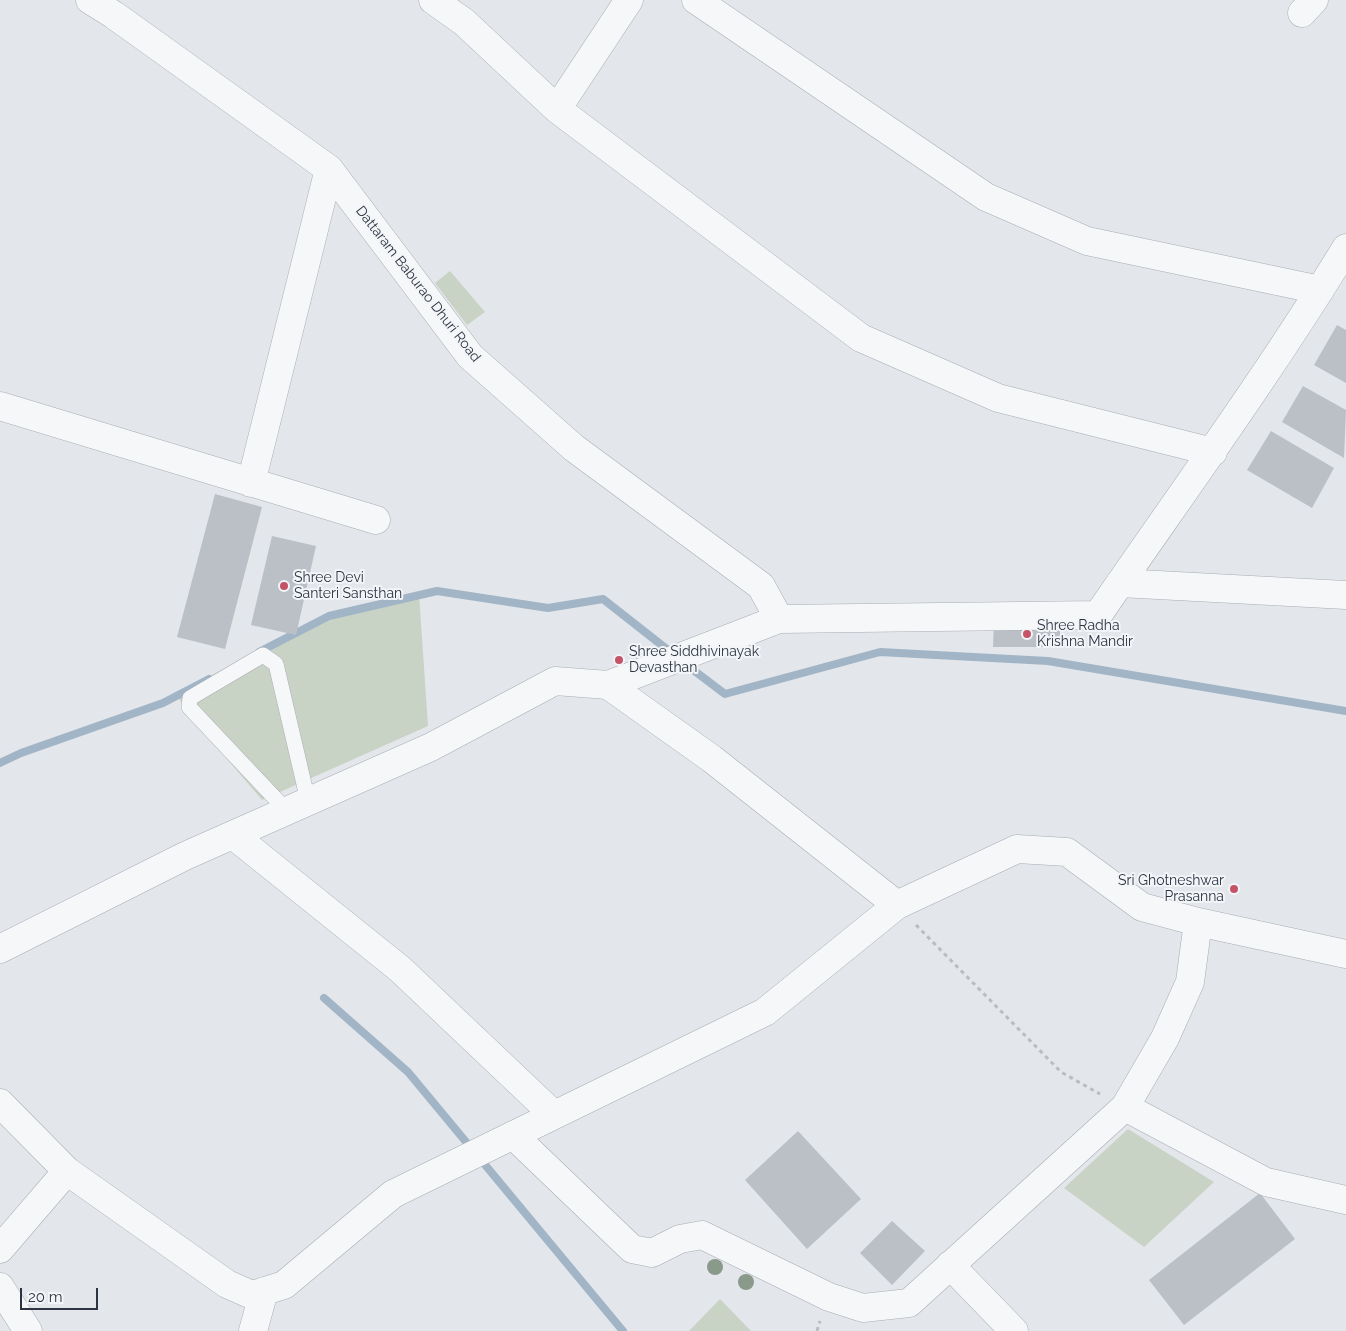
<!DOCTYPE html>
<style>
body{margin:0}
#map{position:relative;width:1346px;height:1331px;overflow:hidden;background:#e3e6ea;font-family:Raleway,sans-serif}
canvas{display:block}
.scale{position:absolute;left:20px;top:1288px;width:78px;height:22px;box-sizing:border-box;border:2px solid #2c3541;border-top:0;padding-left:6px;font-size:15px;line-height:18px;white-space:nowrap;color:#2c3541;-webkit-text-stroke:4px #f3f5f8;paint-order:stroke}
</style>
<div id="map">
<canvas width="1346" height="1331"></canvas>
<div class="scale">20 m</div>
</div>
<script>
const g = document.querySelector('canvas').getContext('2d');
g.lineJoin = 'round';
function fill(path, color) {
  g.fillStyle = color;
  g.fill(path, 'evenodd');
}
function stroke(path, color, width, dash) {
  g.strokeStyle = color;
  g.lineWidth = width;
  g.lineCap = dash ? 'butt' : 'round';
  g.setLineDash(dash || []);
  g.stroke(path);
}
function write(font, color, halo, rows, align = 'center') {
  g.font = font + ' Raleway,sans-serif';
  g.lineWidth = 4;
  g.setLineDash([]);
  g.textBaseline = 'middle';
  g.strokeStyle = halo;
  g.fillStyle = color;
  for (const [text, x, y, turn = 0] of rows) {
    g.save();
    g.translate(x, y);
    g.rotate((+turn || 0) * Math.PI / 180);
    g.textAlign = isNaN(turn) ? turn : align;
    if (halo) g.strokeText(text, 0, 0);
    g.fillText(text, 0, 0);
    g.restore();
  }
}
fill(new Path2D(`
 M450 271 485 312 467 325 435 283Z
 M419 594 428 726 262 800 189 714 176 694 332 612Z
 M1128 1129 1214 1182 1144 1247 1064 1188Z
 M720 1299 751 1331H689Z`), '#c9d3c5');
stroke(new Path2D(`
 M259 652 329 616 437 591 548 608 603 599 673 654
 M684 663 725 694 880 652 1048 661 1346 711
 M0 763 21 753 163 703 209 679
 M324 998 408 1072 623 1331`), '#a1b5c7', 8);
fill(new Path2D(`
 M1337 325 1346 330V383L1314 365Z
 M1303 386 1346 410 1344 458 1282 422Z
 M1271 431 1334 468 1312 508 1247 470Z
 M215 494 262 507 225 649 177 637Z
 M272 536 316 546 296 635 251 625Z
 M994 620 1060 621V647H993Z
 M798 1131 861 1199 807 1249 745 1180Z
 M1260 1193 1295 1239 1184 1325 1149 1280Z
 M892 1221 925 1251 892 1285 860 1253Z`), '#bbc0c7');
const service = new Path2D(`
 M287 811 189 707 190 698 263 655 276 664 308 801`);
const minor = new Path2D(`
 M90 0 114 15 329 169 470 356 574 448 761 586 779 619
 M433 0 464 22 557 109 861 338 998 398 1213 452
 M696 0 986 197 1087 241 1320 290
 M1302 13 1314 0
 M557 109 629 0
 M0 406 376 520
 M251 483 329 169
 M1120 583 1346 595
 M608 685 779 619 1098 615C1182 493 1269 374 1346 248
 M233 835 400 969 554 1115
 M1198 922 1346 954
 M0 949 185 856 431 747 555 681 608 685 712 759 897 905
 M0 1103 67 1171 227 1284 252 1295 284 1285 393 1194 765 1012 897 905 1017 849 1067 852 1142 907 1198 922 1190 982 1165 1038 1125 1107 1266 1182 1346 1200
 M513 1135 632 1249 652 1253 680 1239 702 1235 829 1297 863 1308 909 1303 1125 1107
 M0 1249 67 1171
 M950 1265 1014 1331
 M0 1287 28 1331
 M253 1331 264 1291`);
stroke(service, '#a8adb4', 16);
stroke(minor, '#a8adb4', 29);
stroke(new Path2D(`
 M916 925 1061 1072 1100 1094
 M817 1331 820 1321`), '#b9bdc2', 3, [4, 4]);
stroke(service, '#f6f7f9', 15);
stroke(minor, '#f6f7f9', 28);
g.fillStyle = '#8a9a8a';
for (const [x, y] of [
 [715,1267],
 [746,1282]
]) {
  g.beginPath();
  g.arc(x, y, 8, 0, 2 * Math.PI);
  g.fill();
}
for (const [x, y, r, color] of [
 [284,586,5,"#c45367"],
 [1027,634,5,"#c45367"],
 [619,660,5,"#c45367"],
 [1234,889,5,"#c45367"]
]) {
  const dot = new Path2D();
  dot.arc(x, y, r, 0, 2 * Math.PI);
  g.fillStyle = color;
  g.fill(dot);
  stroke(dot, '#f3f5f8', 2);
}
write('14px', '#2c3541', '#f3f5f8', [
 ["Dattaram Baburao Dhuri Road",418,284,52]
]);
write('14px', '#2c3541', '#f3f5f8', [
 ["Shree Devi",294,578],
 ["Santeri Sansthan",294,594],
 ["Shree Radha",1037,626],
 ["Krishna Mandir",1037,642],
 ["Shree Siddhivinayak",629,652],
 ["Devasthan",629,668],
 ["Sri Ghotneshwar",1224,881,"right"],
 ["Prasanna",1224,897,"right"]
], 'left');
</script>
